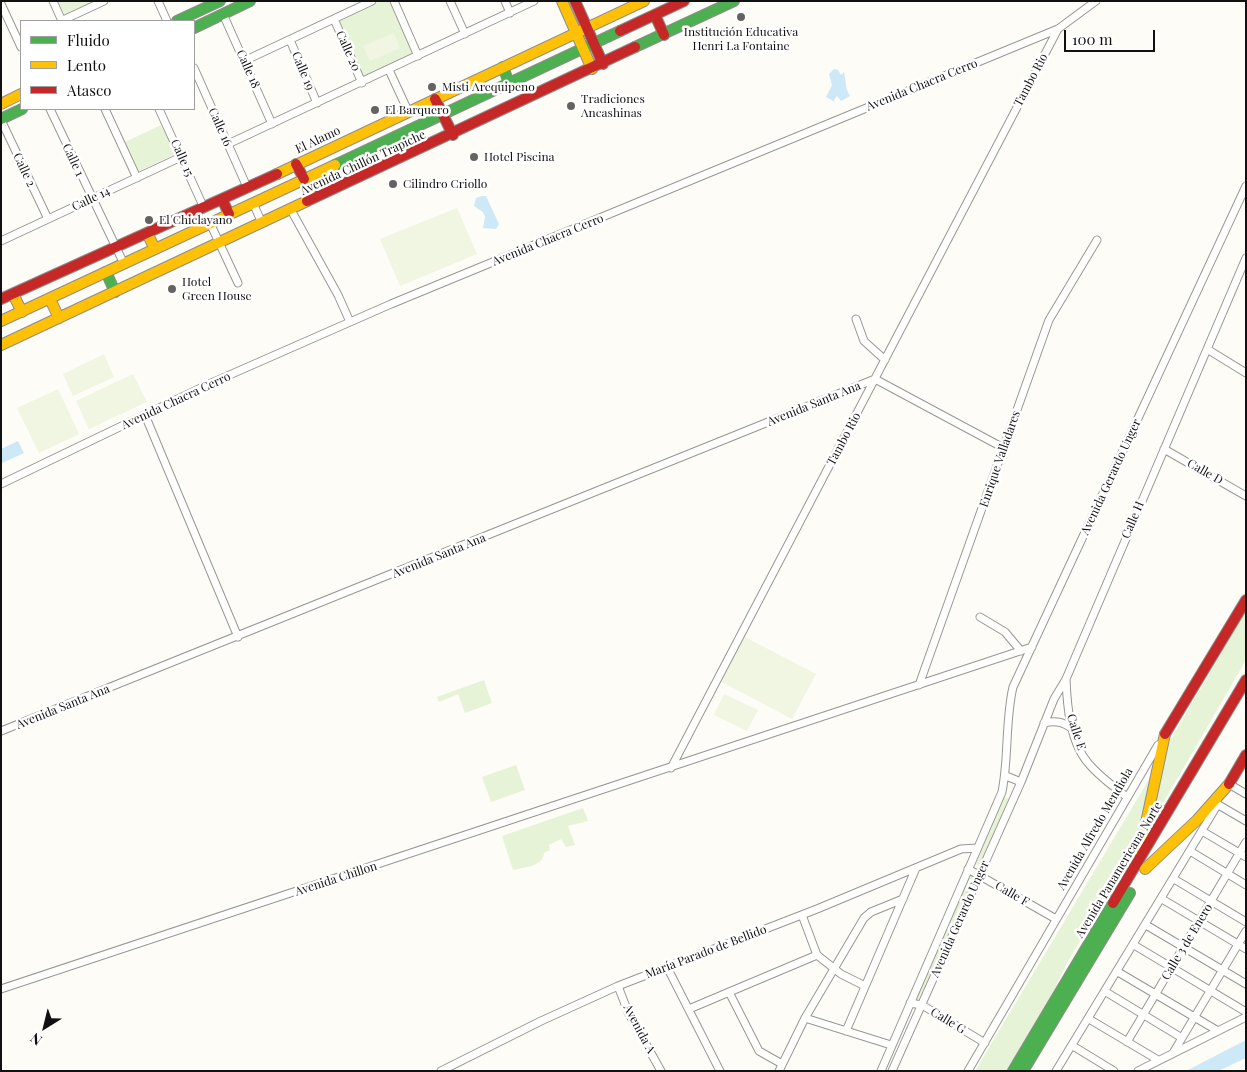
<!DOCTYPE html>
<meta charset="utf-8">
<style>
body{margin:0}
#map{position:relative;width:1247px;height:1072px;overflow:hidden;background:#fdfcf7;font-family:"Playfair Display",serif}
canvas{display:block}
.frame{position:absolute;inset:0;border:2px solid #111;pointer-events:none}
.legend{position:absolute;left:20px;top:20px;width:175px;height:90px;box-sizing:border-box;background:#fff;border:1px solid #a0a0a0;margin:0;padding:6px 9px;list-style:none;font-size:15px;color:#111}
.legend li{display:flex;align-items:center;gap:10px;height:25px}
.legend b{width:25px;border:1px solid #a0a0a0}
.north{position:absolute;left:20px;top:1002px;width:50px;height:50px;-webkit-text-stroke:4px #fff;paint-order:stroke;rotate:216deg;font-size:14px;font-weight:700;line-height:20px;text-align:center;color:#111}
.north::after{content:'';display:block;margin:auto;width:18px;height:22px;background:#111;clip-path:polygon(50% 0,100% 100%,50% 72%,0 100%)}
.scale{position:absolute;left:1064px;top:30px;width:91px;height:22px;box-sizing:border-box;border:2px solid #111;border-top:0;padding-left:6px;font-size:15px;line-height:18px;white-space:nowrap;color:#111;-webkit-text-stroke:4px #fff;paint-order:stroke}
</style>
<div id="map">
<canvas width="1247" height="1072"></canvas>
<div class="frame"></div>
<ul class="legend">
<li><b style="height:6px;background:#4caf50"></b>Fluido</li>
<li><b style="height:6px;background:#ffc107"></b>Lento</li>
<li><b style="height:6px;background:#c62828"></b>Atasco</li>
</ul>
<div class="north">N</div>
<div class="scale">100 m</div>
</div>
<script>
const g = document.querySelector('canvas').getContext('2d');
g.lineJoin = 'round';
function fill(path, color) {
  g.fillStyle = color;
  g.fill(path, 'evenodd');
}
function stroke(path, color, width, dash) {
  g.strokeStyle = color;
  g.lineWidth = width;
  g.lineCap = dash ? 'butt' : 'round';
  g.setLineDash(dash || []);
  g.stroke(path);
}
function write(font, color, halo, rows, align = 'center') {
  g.font = font + ' "Playfair Display",serif';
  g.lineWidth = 5;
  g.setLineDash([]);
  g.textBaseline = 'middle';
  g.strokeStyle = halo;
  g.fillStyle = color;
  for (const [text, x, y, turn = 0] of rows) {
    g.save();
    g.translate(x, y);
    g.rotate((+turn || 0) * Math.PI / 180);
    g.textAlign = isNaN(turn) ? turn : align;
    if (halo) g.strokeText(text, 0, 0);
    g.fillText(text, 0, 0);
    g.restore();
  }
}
fill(new Path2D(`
 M58 1H95L65 15Z
 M381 1H391L415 54 364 77 338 20Z
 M161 125 175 154 139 171 125 142Z
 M1246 611V660L1151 824 1161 756Z
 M484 680 492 703 465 713 458 694 439 702 437 697Z
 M516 765 525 790 491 802 482 777Z
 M1151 776 1134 852 1068 961 1044 1011 1007 1071H975Z
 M1004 797 1009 799 981 866 976 864Z
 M583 808 588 821 568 826 575 845 566 847 561 839 549 845 550 850 544 853C543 867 524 867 513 870L502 836Z
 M971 872 976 875 920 1002 914 999Z`), '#e7f3d7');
fill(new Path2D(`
 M394 33 400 48 370 61 363 46Z
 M457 208 477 254 400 286 380 239Z
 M104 354 114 377 73 396 63 374Z
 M133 374 147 402 89 429 76 401Z
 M58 389 79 434 39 453 17 408Z
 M743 636 816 674 792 719 720 681Z
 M724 694 758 710 747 731 714 715Z`), '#f0f6e1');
fill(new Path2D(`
 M834 69 838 70 841 75 844 72C846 81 845 88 850 96L841 101 837 96 834 100 835 102 826 97 832 85 829 74Z
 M482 196H486L499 224 496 229 483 228 485 217 483 212 474 206 476 198Z
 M18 441 24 453 2 463 1 449Z
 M1246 1040V1058L1218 1071H1186Z`), '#cde8f7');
const street = new Path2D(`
 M53 1 62 21
 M158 1 167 21
 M394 1 418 56
 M450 1 465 34
 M505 1 510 13
 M1 4 21 47
 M223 14 272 124
 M334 19 362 83
 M61 21 104 1
 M290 40 317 103
 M244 61 372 1
 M194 68 247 187
 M389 70 408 111
 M50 109 124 264
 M105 109 137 178
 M159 109 204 208
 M1 120 48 219
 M228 144 534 1
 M253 203 262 223
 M291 210 338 295 350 322
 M210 223 238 283
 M1 241 181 157
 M856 319 864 341 885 360
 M1207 349 1246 373
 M145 415 238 637
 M1164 449 1246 496
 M1 484 209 384 391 304 1058 29 1096 1
 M980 617 1005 632 1021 651
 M1066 679C1067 706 1070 743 1089 764 1100 777 1114 787 1127 797
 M919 685 1049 320 1097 240
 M1044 723C1056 720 1063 722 1073 729
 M1 731 875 379 998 445
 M671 768 1058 29
 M1006 776 1021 782
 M1228 786 1229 784 1246 794
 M1217 804 1246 821
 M1202 831 1246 857
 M1190 851 1246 885
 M968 869 1056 919
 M1174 879 1246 922
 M1162 899 1246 949
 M802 915 817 955 841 974 865 986
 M1146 925 1246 984
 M1134 945 1246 1012
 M667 967 720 1071
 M1118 972 1218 1031
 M618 986 628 1012 661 1071
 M1 989 1032 647
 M729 992 759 1051 782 1064
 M1106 992 1182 1038
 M910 1003 922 1005 985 1043
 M689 1009 817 955
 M805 1018 891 1045
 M1089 1019 1158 1060
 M846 1031 916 868
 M1127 1042 1246 842
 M1073 1046 1114 1071
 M1173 1053 1246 931
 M441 1071 541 1021 618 986 817 909 961 849 977 848
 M779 1071 805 1018 864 918 871 912 903 899
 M881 1071 1002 792C1009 757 1005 721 1013 687L1246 186
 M892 1071 1021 782 1054 699 1066 679 1246 258
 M968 1071 1158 745
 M1056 1071 1218 804
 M1138 1071 1246 1017`);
const fast = new Path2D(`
 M177 21 220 1
 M194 28 250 1
 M635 47 734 1
 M503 67 509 83
 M1 119 22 109
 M335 165 620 31
 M106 272 115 292
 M1013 1071 1113 903
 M1023 1071 1130 893`);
const slow = new Path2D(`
 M562 1 592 69
 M1 104 21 94
 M277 174 644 1
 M147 233 155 249
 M13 294 22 312
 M50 299 59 318
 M1 321 335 165
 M1 345 307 201
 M1140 851 1165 734
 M1145 869 1197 820 1229 784`);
const jam = new Path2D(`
 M575 1 603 64
 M655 15 664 35
 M620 31 684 1
 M435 99 453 135
 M296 164 304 179
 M222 199 229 214
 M307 201 635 47
 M1 299 277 174
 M1165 734 1246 600
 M1229 784 1246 755
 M1113 903 1246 680`);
stroke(street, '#979795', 9);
stroke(fast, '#8e8d8b', 12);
stroke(slow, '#8e8d8b', 12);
stroke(jam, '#8e8d8b', 12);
stroke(street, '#fffffe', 7);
stroke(fast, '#4caf50', 10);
stroke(slow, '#ffc107', 10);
stroke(jam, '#c62828', 10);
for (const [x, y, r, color] of [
 [741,17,5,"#646362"],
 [432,87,5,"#646362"],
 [571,106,5,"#646362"],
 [375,110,5,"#646362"],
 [474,157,5,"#646362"],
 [393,184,5,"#646362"],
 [149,220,5,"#646362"],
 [172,289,5,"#646362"]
]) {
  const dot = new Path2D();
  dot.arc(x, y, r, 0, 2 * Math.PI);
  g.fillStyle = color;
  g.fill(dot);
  stroke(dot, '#fff', 2);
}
write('12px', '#111', '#fff', [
 ["Institución Educativa",741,32,"center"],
 ["Henri La Fontaine",741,46,"center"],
 ["Misti Arequipeno",442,87],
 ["Tradiciones",581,99],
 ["Ancashinas",581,113],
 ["El Barquero",385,110],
 ["Hotel Piscina",484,157],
 ["Cilindro Criollo",403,184],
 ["El Chiclayano",159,220],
 ["Hotel",182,282],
 ["Green House",182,296]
], 'left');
write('12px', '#111', '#fff', [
 ["Calle 20",348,51,66],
 ["Calle 18",248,69,66],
 ["Calle 19",303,71,67],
 ["Tambo Rio",1031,80,-62],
 ["Avenida Chacra Cerro",922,85,-22],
 ["Calle 16",220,127,66],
 ["El Alamo",318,140,-25],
 ["Calle 15",182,158,66],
 ["Calle 1",73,160,65],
 ["Avenida Chillón Trapiche",363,163,-25],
 ["Calle 2",24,170,65],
 ["Calle 14",91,199,-25],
 ["Avenida Chacra Cerro",548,240,-22],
 ["Avenida Chacra Cerro",176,401,-25],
 ["Avenida Santa Ana",814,404,-22],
 ["Tambo Rio",844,439,-62],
 ["Enrique Valladares",1000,459,-71],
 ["Calle D",1205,472,30],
 ["Avenida Gerardo Unger",1111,477,-65],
 ["Calle H",1133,520,-67],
 ["Avenida Santa Ana",439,556,-22],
 ["Avenida Santa Ana",63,707,-22],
 ["Calle E",1076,732,72],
 ["Avenida Alfredo Mendiola",1095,829,-60],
 ["Avenida Panamericana Norte",1119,870,-59],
 ["Avenida Chillon",336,879,-18],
 ["Calle F",1012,894,30],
 ["Avenida Gerardo Unger",960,919,-66],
 ["Calle 3 de Enero",1187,942,-59],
 ["María Parado de Bellido",706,952,-21],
 ["Calle G",948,1021,31],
 ["Avenida A",639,1029,62]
]);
</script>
